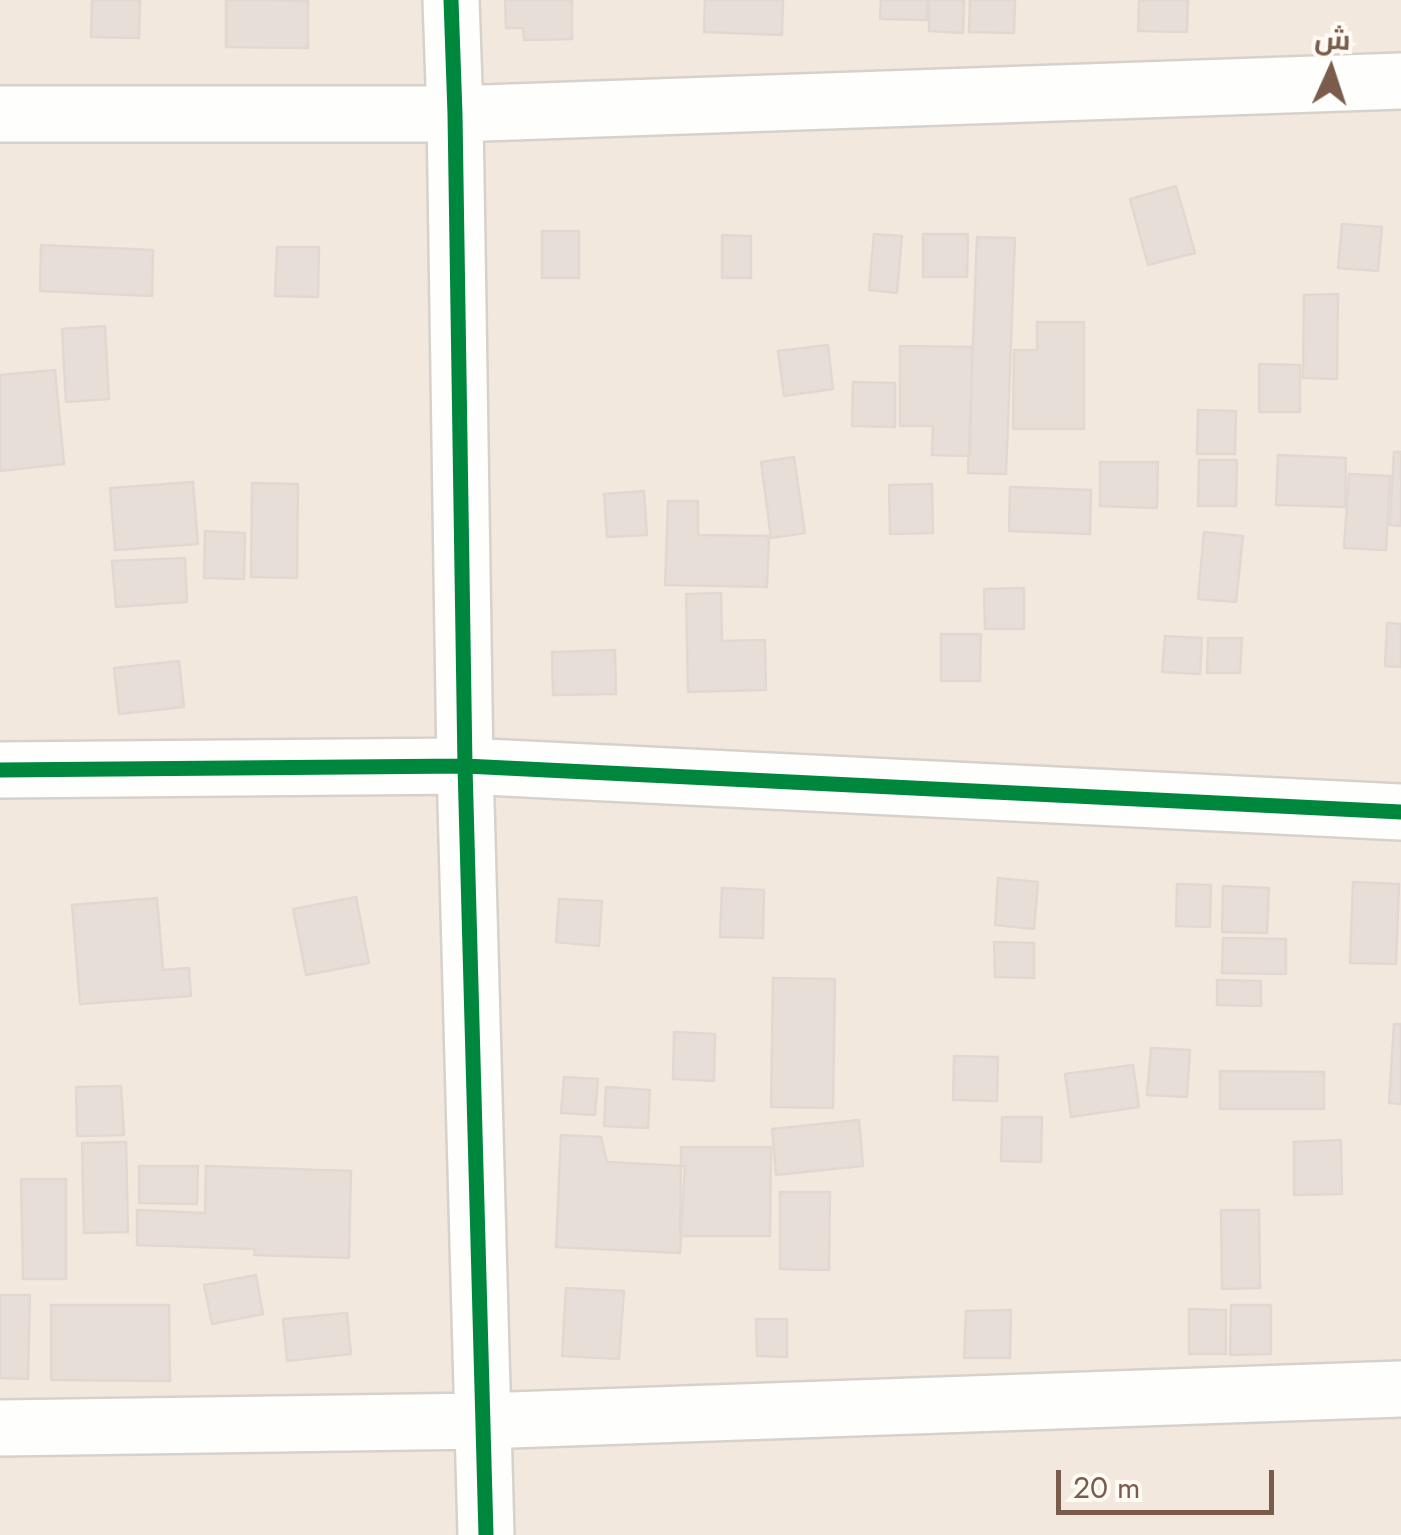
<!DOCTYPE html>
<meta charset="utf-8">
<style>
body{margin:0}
#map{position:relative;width:1401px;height:1535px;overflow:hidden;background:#f9f5f0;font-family:Jost,Cairo,sans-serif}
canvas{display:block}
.north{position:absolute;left:1281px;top:20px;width:100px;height:100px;-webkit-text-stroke:8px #fffaf3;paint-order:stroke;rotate:3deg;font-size:28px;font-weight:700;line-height:40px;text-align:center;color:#7a5c4d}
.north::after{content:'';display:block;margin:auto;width:35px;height:45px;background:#7a5c4d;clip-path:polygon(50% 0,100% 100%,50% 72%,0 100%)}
.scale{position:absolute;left:1056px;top:1470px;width:218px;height:45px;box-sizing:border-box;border:5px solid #7a5c4d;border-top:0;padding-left:12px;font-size:30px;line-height:35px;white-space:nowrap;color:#7a5c4d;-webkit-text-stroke:8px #fffaf3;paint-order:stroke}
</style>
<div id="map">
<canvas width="1401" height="1535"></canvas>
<div class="north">ش</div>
<div class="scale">20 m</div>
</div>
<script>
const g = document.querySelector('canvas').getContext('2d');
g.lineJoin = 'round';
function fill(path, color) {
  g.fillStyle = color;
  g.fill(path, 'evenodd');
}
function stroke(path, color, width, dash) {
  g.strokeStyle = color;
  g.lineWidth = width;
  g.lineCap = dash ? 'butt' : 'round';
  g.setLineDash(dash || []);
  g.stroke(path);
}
fill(new Path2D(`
 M0 0H1401V1535H0Z`), '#f2e8de');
const building = new Path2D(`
 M92 0H140L139 38 91 37Z
 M226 0 308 1V48L226 47Z
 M505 0H572V39L524 40 523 28H506Z
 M705 0H783L782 35 704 32Z
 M881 0H927V20L880 19Z
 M929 0H964L963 33 929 31Z
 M970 0H1015L1014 33 969 32Z
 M1139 0H1188L1187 32 1138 31Z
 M1176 186 1195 253 1148 265 1130 199Z
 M1342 224 1382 227 1378 271 1338 268Z
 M542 231H579V278H542Z
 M874 234 902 236 897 293 869 290Z
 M923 234H968L967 277H923Z
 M722 235 751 236V278H722Z
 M977 237 1015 238 1006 474 968 473Z
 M41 245 153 250 152 296 40 291Z
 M277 247H319L318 297 275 296Z
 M1338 294 1337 379 1303 378 1304 295Z
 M1037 322H1084V429H1013L1014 350H1037Z
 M105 326 109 399 66 402 62 329Z
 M828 345 833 389 784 396 778 351Z
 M900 346 972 347 970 456 932 455 933 426H900Z
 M1259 364 1300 365V412H1259Z
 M55 370 64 464 0 471V375Z
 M853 382 895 383V427L852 426Z
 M1198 410 1236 411 1235 454H1197Z
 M1394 452H1401V526L1390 525Z
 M1278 455 1346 458 1345 507 1276 505Z
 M794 457 805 533 771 538 761 462Z
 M1199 460H1237L1236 506H1198Z
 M1100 462H1158L1157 508 1100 506Z
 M1349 474 1390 476 1386 550 1344 548Z
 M193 482 198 544 115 550 110 488Z
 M252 483 298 484 297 578 251 577Z
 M932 484 933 533 890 534 889 485Z
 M1010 487 1091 490 1090 534 1009 531Z
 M644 491 647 535 607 537 604 494Z
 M668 501H698V535L769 536 767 587 665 585Z
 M205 531 245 533 244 579 204 578Z
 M1204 532 1243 536 1236 602 1198 599Z
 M185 558 187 602 116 607 112 561Z
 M1024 588V629H985L984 589Z
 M721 593 722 641 765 640 766 690 688 692 686 594Z
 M1387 623 1401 624V667L1385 666Z
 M941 634H981L980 681H941Z
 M1165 636 1202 638 1200 674 1162 672Z
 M1208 638H1242L1240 673H1207Z
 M615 650 616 694 553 695 552 652Z
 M179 661 184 707 119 714 114 668Z
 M998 878 1038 882 1034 929 995 925Z
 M1353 882 1399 884 1396 964 1350 963Z
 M1177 884 1211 885 1210 927 1176 926Z
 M1223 886 1269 888 1267 933 1222 932Z
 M722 888 764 890 763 938 720 937Z
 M356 897 369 963 306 975 293 909Z
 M157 898 163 970 189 968 191 996 80 1004 72 905Z
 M559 899 602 901 599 946 556 942Z
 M1223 938 1286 939V974L1222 973Z
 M994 942 1034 943V978L995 977Z
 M773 978 835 979 833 1108 771 1107Z
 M1217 980 1261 981V1006L1217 1005Z
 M1394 1024H1401V1104L1389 1103Z
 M674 1032 715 1034 714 1081 673 1079Z
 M1151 1048 1190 1050 1187 1097 1147 1095Z
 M954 1056 998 1057 997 1101 953 1100Z
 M1133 1065 1139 1107 1071 1117 1065 1074Z
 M1220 1071 1324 1072V1109H1220Z
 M564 1077 598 1079 595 1115 561 1113Z
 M121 1086 124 1135 77 1136 76 1087Z
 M606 1087 650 1090 648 1128 604 1126Z
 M1002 1117H1042L1041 1162 1001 1161Z
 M859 1120 863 1166 776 1175 772 1129Z
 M561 1135 601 1137 607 1162 685 1166 680 1253 556 1247Z
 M1341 1140 1342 1194 1294 1195V1142Z
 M126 1142 128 1232 84 1233 82 1143Z
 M681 1147H771L770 1236H680Z
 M139 1166H198L197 1204 139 1203Z
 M206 1166 351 1171 349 1258 254 1255 255 1249 137 1245V1210L205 1213Z
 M21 1179H66V1279H23Z
 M780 1192H830L829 1270 780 1269Z
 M1221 1210H1259L1260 1288 1222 1289Z
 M256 1275 263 1314 212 1324 204 1285Z
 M566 1288 624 1291 619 1359 562 1356Z
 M0 1295H30L28 1379 0 1378Z
 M51 1305H169L170 1381 51 1380Z
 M1231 1305H1271V1354L1230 1355Z
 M1189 1309 1226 1310V1354H1189Z
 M1011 1310 1010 1358H964L966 1311Z
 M347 1313 351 1354 287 1361 283 1319Z
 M756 1319H787V1357L757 1356Z`);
fill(building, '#e6ded7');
stroke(building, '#e2d8d2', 2.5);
const minor = new Path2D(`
 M451 0 455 114 465 766 486 1535
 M0 114H455L1401 81
 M0 770 465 766 1401 812
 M0 1428 482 1421 1401 1389`);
stroke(minor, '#d7d1cb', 60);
stroke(minor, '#fefefd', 55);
stroke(new Path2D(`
 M451 0 455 114 465 766 486 1535
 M0 770 465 766 1401 812`), '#00873e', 15);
</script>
